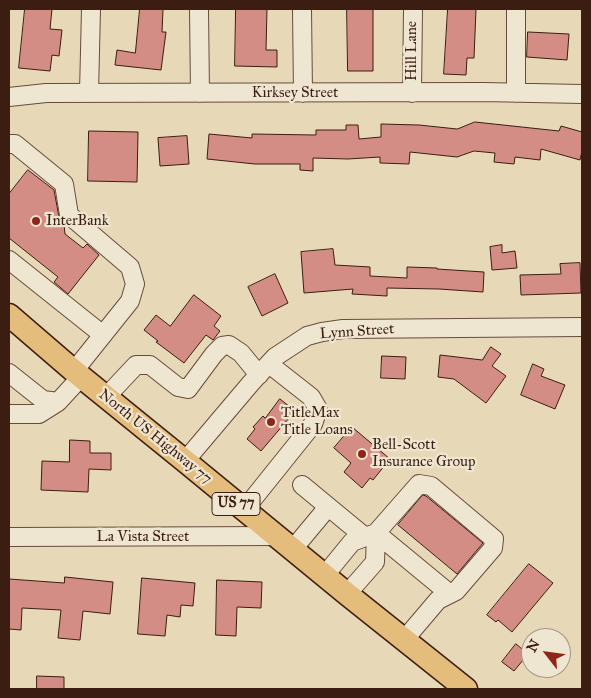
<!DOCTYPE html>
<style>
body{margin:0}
#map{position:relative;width:591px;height:698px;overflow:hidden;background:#e7d8b8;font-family:"IM FELL Great Primer",serif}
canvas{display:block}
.frame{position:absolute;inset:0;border:10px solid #3c1d12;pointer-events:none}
.north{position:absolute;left:521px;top:628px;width:50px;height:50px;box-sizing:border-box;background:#efe6d1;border:1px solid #a79685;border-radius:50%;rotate:300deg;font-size:14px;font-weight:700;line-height:20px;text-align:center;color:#3c1d12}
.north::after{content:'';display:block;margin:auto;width:18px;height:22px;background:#8f2418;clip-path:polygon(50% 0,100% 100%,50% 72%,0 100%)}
</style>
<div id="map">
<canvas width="591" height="698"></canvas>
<div class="frame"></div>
<div class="north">N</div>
</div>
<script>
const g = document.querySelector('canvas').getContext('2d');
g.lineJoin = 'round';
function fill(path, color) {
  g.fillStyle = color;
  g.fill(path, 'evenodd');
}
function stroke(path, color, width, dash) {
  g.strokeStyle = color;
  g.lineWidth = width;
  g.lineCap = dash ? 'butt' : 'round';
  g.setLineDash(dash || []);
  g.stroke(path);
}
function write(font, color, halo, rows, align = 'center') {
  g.font = font + ' "IM FELL Great Primer",serif';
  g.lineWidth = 4.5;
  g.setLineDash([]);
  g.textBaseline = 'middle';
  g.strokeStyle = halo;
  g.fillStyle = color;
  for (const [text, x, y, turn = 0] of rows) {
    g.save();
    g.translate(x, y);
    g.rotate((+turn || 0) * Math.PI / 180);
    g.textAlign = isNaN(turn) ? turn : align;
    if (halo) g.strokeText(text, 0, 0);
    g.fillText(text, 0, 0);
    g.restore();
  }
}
const building = new Path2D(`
 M25 9H52L50 29 62 30 59 56 52 55 50 71 19 68Z
 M140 9H163L162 32H166L161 70 115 65 117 50 135 53Z
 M236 9H267L266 50H277V67L235 66Z
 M347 9H373V71H348Z
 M448 9H476L474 58H467L466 75 444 74Z
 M528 32 569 34 567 60 527 57Z
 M475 122 559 131 561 126 582 132V151L580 160 541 149 540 160 515 157 514 164 494 162 495 153 474 151 457 157 410 152 409 164 380 163V157L348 159 313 158V171L300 170V164H255L207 159 209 134 252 138V134L316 135V130H346V125H358L359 139 381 137V124L419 125 457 129Z
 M89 131 138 132 137 182 88 181Z
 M187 136 189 164 160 166 158 138Z
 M28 170 54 190 59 217 64 225 65 234 83 248 87 244 99 255 68 294 54 282 58 277 9 238V194Z
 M502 245V253L515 251 517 268 492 270 490 247Z
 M333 249 335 265 370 267V276L407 278V267L437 268V269L484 272 483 292 439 289 387 288V296L352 294 353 289 304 293 301 252Z
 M580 263 581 293 521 295 520 275 561 274 560 264Z
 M275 274 288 303 262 316 248 287Z
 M194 295 221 316 214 326 220 331 213 340 206 335 184 363 156 342 158 341 144 330 156 315 170 326Z
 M491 347 501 354 492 366 506 376 486 403 454 379 438 377 440 355 482 360Z
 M382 356 406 357 405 379 381 378Z
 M533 364 544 369 541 376 565 385 555 409 521 395Z
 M280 399 295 411 261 451 247 439 255 429 253 427 263 416 265 418Z
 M352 427 390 459 373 480 370 478 362 488 344 472 351 463 334 448Z
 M70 440 90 441V453H111V470L89 469 88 492 41 490 42 461 69 462Z
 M423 495 426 496 483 543 457 574 398 525Z
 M529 564 553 583 512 632 498 620 496 622 487 615Z
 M65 577 113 582 110 614 83 611 80 640 58 638 61 610 22 608 21 630 9 629V579L64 583Z
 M142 578 195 583 193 606 181 605 180 617 167 615 165 636 138 634Z
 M217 580 262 582 261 608 237 607 236 636 216 635Z
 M516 644 528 654 514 671 502 662Z
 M37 676 64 677V689H37Z`);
fill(building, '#d38d84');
stroke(building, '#3c1d12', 1);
const minor = new Path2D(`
 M199 9 200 93
 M302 9 303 93
 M516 9V93
 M89 93 91 9
 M412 93 413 9
 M9 97 46 93 483 92 582 94
 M9 144H15L64 184 69 215 130 267 135 284 130 301 74 371
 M9 260 103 335
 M9 373 43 400 58 402 81 377
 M106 397 136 365H150L178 387 188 389 214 354 222 346 229 345 241 353 259 375
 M9 414H39L58 402
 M185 461 251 383 275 357 307 336 322 332 343 329 582 327
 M302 485 365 537
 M244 510 313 424 318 409 311 397 269 364
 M376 533 450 594
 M9 537 278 536
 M293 549 328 507
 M325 575 352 542 376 533 419 484 431 486 494 539 493 548 456 591 438 600 404 640
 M347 594 375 562 376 533`);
const major = new Path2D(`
 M9 315 74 371 185 461 347 594 466 689`);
stroke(minor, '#674c3c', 20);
stroke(major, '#3c1d12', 25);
stroke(minor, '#efe6d1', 18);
stroke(major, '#e4bc7c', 22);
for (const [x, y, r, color] of [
 [36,221,5,"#8f2418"],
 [271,422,5,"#8f2418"],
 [362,454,5,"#8f2418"]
]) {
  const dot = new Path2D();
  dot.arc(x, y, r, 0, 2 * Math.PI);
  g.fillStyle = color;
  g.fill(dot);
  stroke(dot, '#efe6d1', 2);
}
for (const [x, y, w] of [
 [236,504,48]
]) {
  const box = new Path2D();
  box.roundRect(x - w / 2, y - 11.5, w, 23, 4);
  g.fillStyle = '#efe6d1';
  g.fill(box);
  stroke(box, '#3c1d12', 1);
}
write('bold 14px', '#3c1d12', null, [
 ["US 77",236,504]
]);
write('15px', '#3c1d12', '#efe6d1', [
 ["Hill Lane",412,51,-90],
 ["Kirksey Street",295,93],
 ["Lynn Street",357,332,-4],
 ["North US Highway 77",155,437,39],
 ["La Vista Street",143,537]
]);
write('15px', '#3c1d12', '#efe6d1', [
 ["InterBank",46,221],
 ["TitleMax",281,413],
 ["Title Loans",281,430],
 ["Bell-Scott",372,445],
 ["Insurance Group",372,462]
], 'left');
</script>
